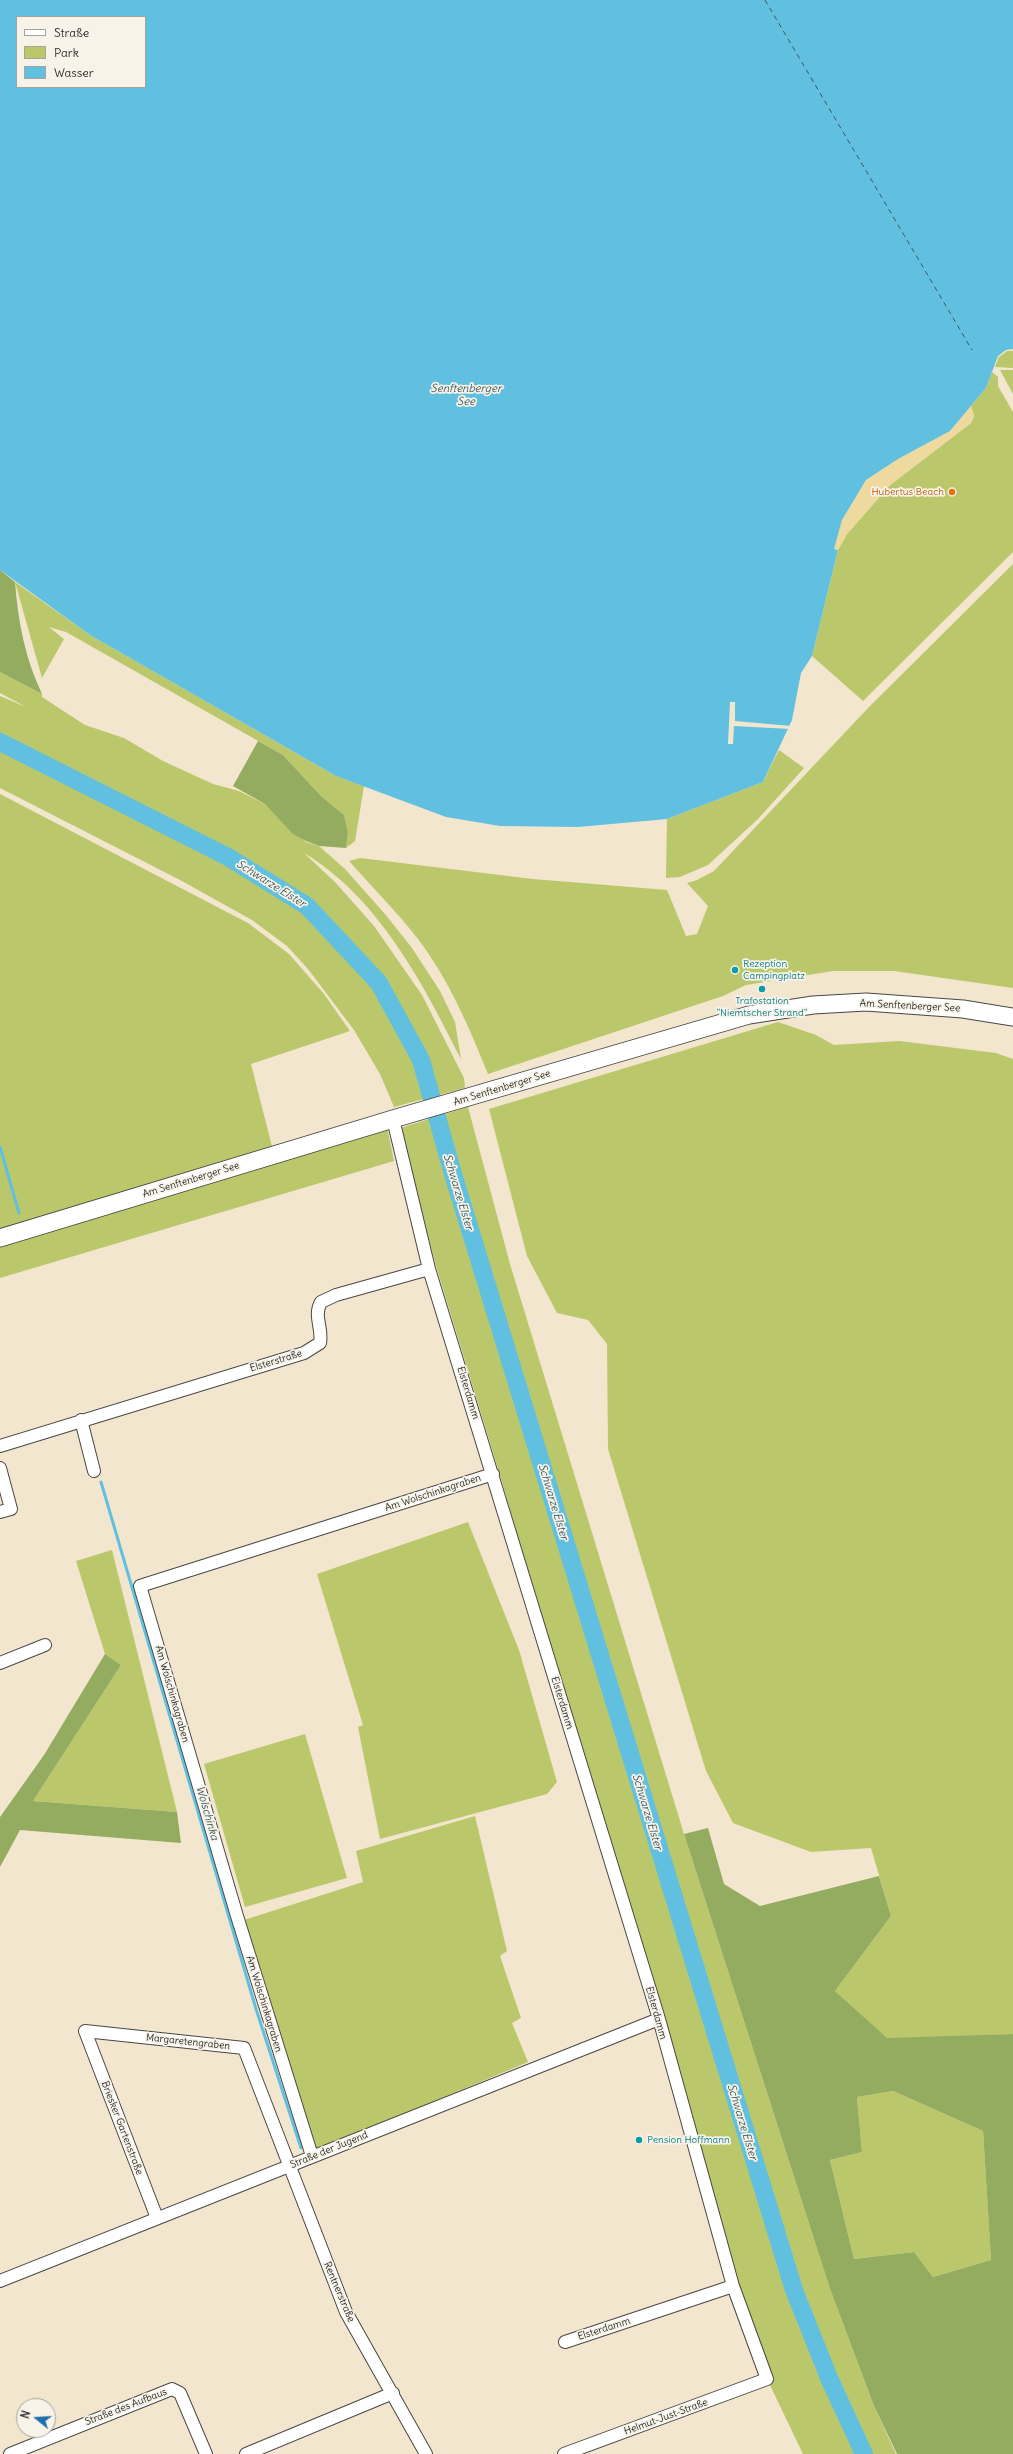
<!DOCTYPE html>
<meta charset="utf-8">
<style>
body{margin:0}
#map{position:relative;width:1013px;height:2454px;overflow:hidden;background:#f3e6ce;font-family:Delius,sans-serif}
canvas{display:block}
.legend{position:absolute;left:16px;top:16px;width:130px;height:72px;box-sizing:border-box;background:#f7f3e8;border:1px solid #a5a39c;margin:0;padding:5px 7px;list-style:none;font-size:12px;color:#2b2b2b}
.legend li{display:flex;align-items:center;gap:8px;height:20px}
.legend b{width:20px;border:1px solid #a5a39c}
.north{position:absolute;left:16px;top:2398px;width:40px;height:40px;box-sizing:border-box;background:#f7f3e8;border:1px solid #a5a39c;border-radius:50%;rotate:288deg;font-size:11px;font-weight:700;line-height:16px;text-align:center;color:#2b2b2b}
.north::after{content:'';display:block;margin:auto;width:14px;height:18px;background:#1f6fb2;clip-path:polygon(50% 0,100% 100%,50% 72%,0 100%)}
</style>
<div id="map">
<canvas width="1013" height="2454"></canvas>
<ul class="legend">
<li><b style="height:5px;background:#fff"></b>Straße</li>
<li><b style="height:11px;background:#bac86b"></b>Park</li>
<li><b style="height:11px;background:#61c0e0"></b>Wasser</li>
</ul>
<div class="north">N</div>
</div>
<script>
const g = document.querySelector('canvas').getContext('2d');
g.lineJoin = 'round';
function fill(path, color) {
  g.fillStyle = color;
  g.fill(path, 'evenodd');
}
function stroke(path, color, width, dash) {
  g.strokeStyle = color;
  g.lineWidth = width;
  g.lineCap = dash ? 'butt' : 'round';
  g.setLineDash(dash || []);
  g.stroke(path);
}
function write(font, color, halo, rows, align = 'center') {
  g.font = font + ' Delius,sans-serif';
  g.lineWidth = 3.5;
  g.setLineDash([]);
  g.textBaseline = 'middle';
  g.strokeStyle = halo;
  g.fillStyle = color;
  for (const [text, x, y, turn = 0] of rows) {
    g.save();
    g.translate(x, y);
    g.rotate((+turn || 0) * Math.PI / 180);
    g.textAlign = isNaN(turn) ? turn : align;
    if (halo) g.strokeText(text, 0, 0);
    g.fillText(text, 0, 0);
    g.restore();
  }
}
fill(new Path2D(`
 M1007 351H1013V368L995 367 999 357Z
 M1000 370H1013V394Z
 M992 372 998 377V386L1013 412V552L863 701 812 656 838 550 847 534 890 485 971 423 974 416 971 406 986 388Z
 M1013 564V988L894 971H833L746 985 723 996 488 1074C469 1027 449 980 418 939 397 912 372 887 349 861L360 858 533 879 667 890 686 936 697 934 708 906 687 883 697 880 714 871 869 707Z
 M15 582 90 635 336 776 364 786 355 841 346 848 348 832 344 815 321 796 283 755 66 632 49 627 64 639 42 678Z
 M0 672 42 694V697L85 725 124 738 163 761 213 784 239 791 265 804 306 842 319 846 345 869 385 914 412 948 440 991 455 1022 461 1059C423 984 379 898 304 853L336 883 374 926 422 995 464 1078 465 1088 394 1107 380 1074 354 1030 308 969 287 946 252 920 180 880 0 788V696L26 707 0 693Z
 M779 750 804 768 758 819 708 865 680 877 666 878 667 819 763 782Z
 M0 794 248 923 289 954 324 994 350 1031 251 1064 276 1162 387 1127 394 1161 0 1278Z
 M778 1022 816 1035 834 1045 899 1041 996 1053 1013 1059V2034L887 2039 835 1991 891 1916 871 1848 811 1852 733 1823 706 1771 608 1449 607 1344 588 1320 557 1313 527 1256 489 1109Z
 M468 1107 510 1264 684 1834 830 2289 874 2406 896 2454H803L767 2379 733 2286 659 2019 499 1472 436 1266 400 1128Z
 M468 1522 519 1650 557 1782 547 1794 380 1839 358 1727 363 1725 317 1574Z
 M112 1550 177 1812 33 1801 121 1665 105 1654 76 1561Z
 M305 1734 347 1878 245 1907 204 1764Z
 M475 1816 507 1951 500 1956 521 2018 512 2023 528 2062 315 2151 244 1920 363 1882 356 1851Z
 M893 2091 983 2131 991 2260 933 2277 914 2252 854 2259 830 2160 862 2152 857 2097Z`), '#bac86b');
fill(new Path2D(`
 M0 570 15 582C18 622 25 658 42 694L0 672Z
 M258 741 283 755 321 796 344 815 348 832 346 848 319 846 306 841 293 834 265 804 233 786Z
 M105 1654 121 1665 33 1801 177 1812 181 1843 20 1830 0 1867V1817L44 1755Z
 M708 1828 724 1884 760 1906 879 1876 891 1916 835 1991 887 2038 1013 2034V2454H897L874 2406 830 2289 684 1834ZM893 2091 983 2131 991 2260 933 2277 914 2252 854 2259 830 2160 862 2152 857 2097Z`), '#93ac5f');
fill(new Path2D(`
 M971 406 974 416 971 423 890 485 847 534 838 550 833 549 842 520 866 480 898 459 950 431Z`), '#eeda9e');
fill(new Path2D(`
 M0 0H1013V349L1006 350 998 356 986 388 950 431 898 459 866 480 842 520 834 549 838 550 812 656 801 673 792 720 763 782 667 819 578 827 500 826 446 817 336 776 90 635 0 570ZM17 17H145V87H17Z`), '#61c0e0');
fill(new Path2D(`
 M730 702H735V721L791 726V729L734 726 733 744H728Z`), '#f3e6ce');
stroke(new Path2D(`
 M0 1147 19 1213
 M101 1482 256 2009 301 2148`), '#61c0e0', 3);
stroke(new Path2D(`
 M0 742 228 857 307 906 379 983 421 1060 453 1174 794 2290 829 2378 864 2454`), '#61c0e0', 18);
stroke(new Path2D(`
 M765 0 972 350`), '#3b5861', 1, [5, 4]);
const street = new Path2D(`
 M393 1119 429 1269 659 2019 733 2286 767 2379 564 2454
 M81 1420 94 1471
 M0 1446 304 1353 320 1343C323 1328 313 1316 321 1302L336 1295 429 1269
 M0 1468 11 1509 0 1512
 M0 1663 45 1645
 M312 2156 237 1916 140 1586 493 1474
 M157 2218 85 2031 244 2048 346 2312 426 2454
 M0 2281 659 2019
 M565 2342 733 2286
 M10 2454 172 2389 180 2393 206 2454
 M246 2454 393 2393`);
const secondary = new Path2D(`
 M0 1238 393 1119 749 1015 813 1005 866 1002 963 1009 1013 1017`);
stroke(street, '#494743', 14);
stroke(secondary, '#494743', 19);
stroke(street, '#fff', 12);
stroke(secondary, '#fff', 17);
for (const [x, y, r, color] of [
 [952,492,4,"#e8710a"],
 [735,970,4,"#0f9aa8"],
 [762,989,4,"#0f9aa8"],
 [639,2140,4,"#0f9aa8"]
]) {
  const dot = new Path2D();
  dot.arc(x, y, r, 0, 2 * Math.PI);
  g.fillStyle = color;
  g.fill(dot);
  stroke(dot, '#f7f3e8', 1.5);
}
write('10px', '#c56008', '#f7f3e8', [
 ["Hubertus Beach",944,492]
], 'right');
write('10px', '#0d838f', '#f7f3e8', [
 ["Rezeption",743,964],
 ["Campingplatz",743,976],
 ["Trafostation",762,1001,"center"],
 ["\"Niemtscher Strand\"",762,1013,"center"],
 ["Pension Hoffmann",647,2140]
], 'left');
write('10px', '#2b2b2b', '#f7f3e8', [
 ["Am Senftenberger See",910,1006,3],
 ["Am Senftenberger See",502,1088,-17],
 ["Am Senftenberger See",191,1180,-17],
 ["Elsterstraße",276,1361,-17],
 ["Elsterdamm",468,1393,73],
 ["Am Wolschinkagraben",433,1493,-18],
 ["Am Wolschinkagraben",172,1694,74],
 ["Elsterdamm",562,1703,73],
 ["Am Wolschinkagraben",264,2004,73],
 ["Elsterdamm",656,2013,74],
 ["Margaretengraben",188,2042,6],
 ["Briesker Gartenstraße",122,2128,69],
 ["Straße der Jugend",329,2150,-22],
 ["Rentnerstraße",339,2292,67],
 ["Elsterdamm",604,2329,-18],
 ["Straße des Aufbaus",126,2407,-21],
 ["Helmut-Just-Straße",666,2417,-20]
]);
write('italic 11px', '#3b5861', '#f7f3e8', [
 ["Senftenberger",466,389],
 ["See",466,402],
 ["Schwarze Elster",271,884,32],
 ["Schwarze Elster",458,1192,73],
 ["Schwarze Elster",553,1502,73],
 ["Schwarze Elster",647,1812,73],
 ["Wolschinka",207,1813,74],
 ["Schwarze Elster",742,2122,73]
]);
</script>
